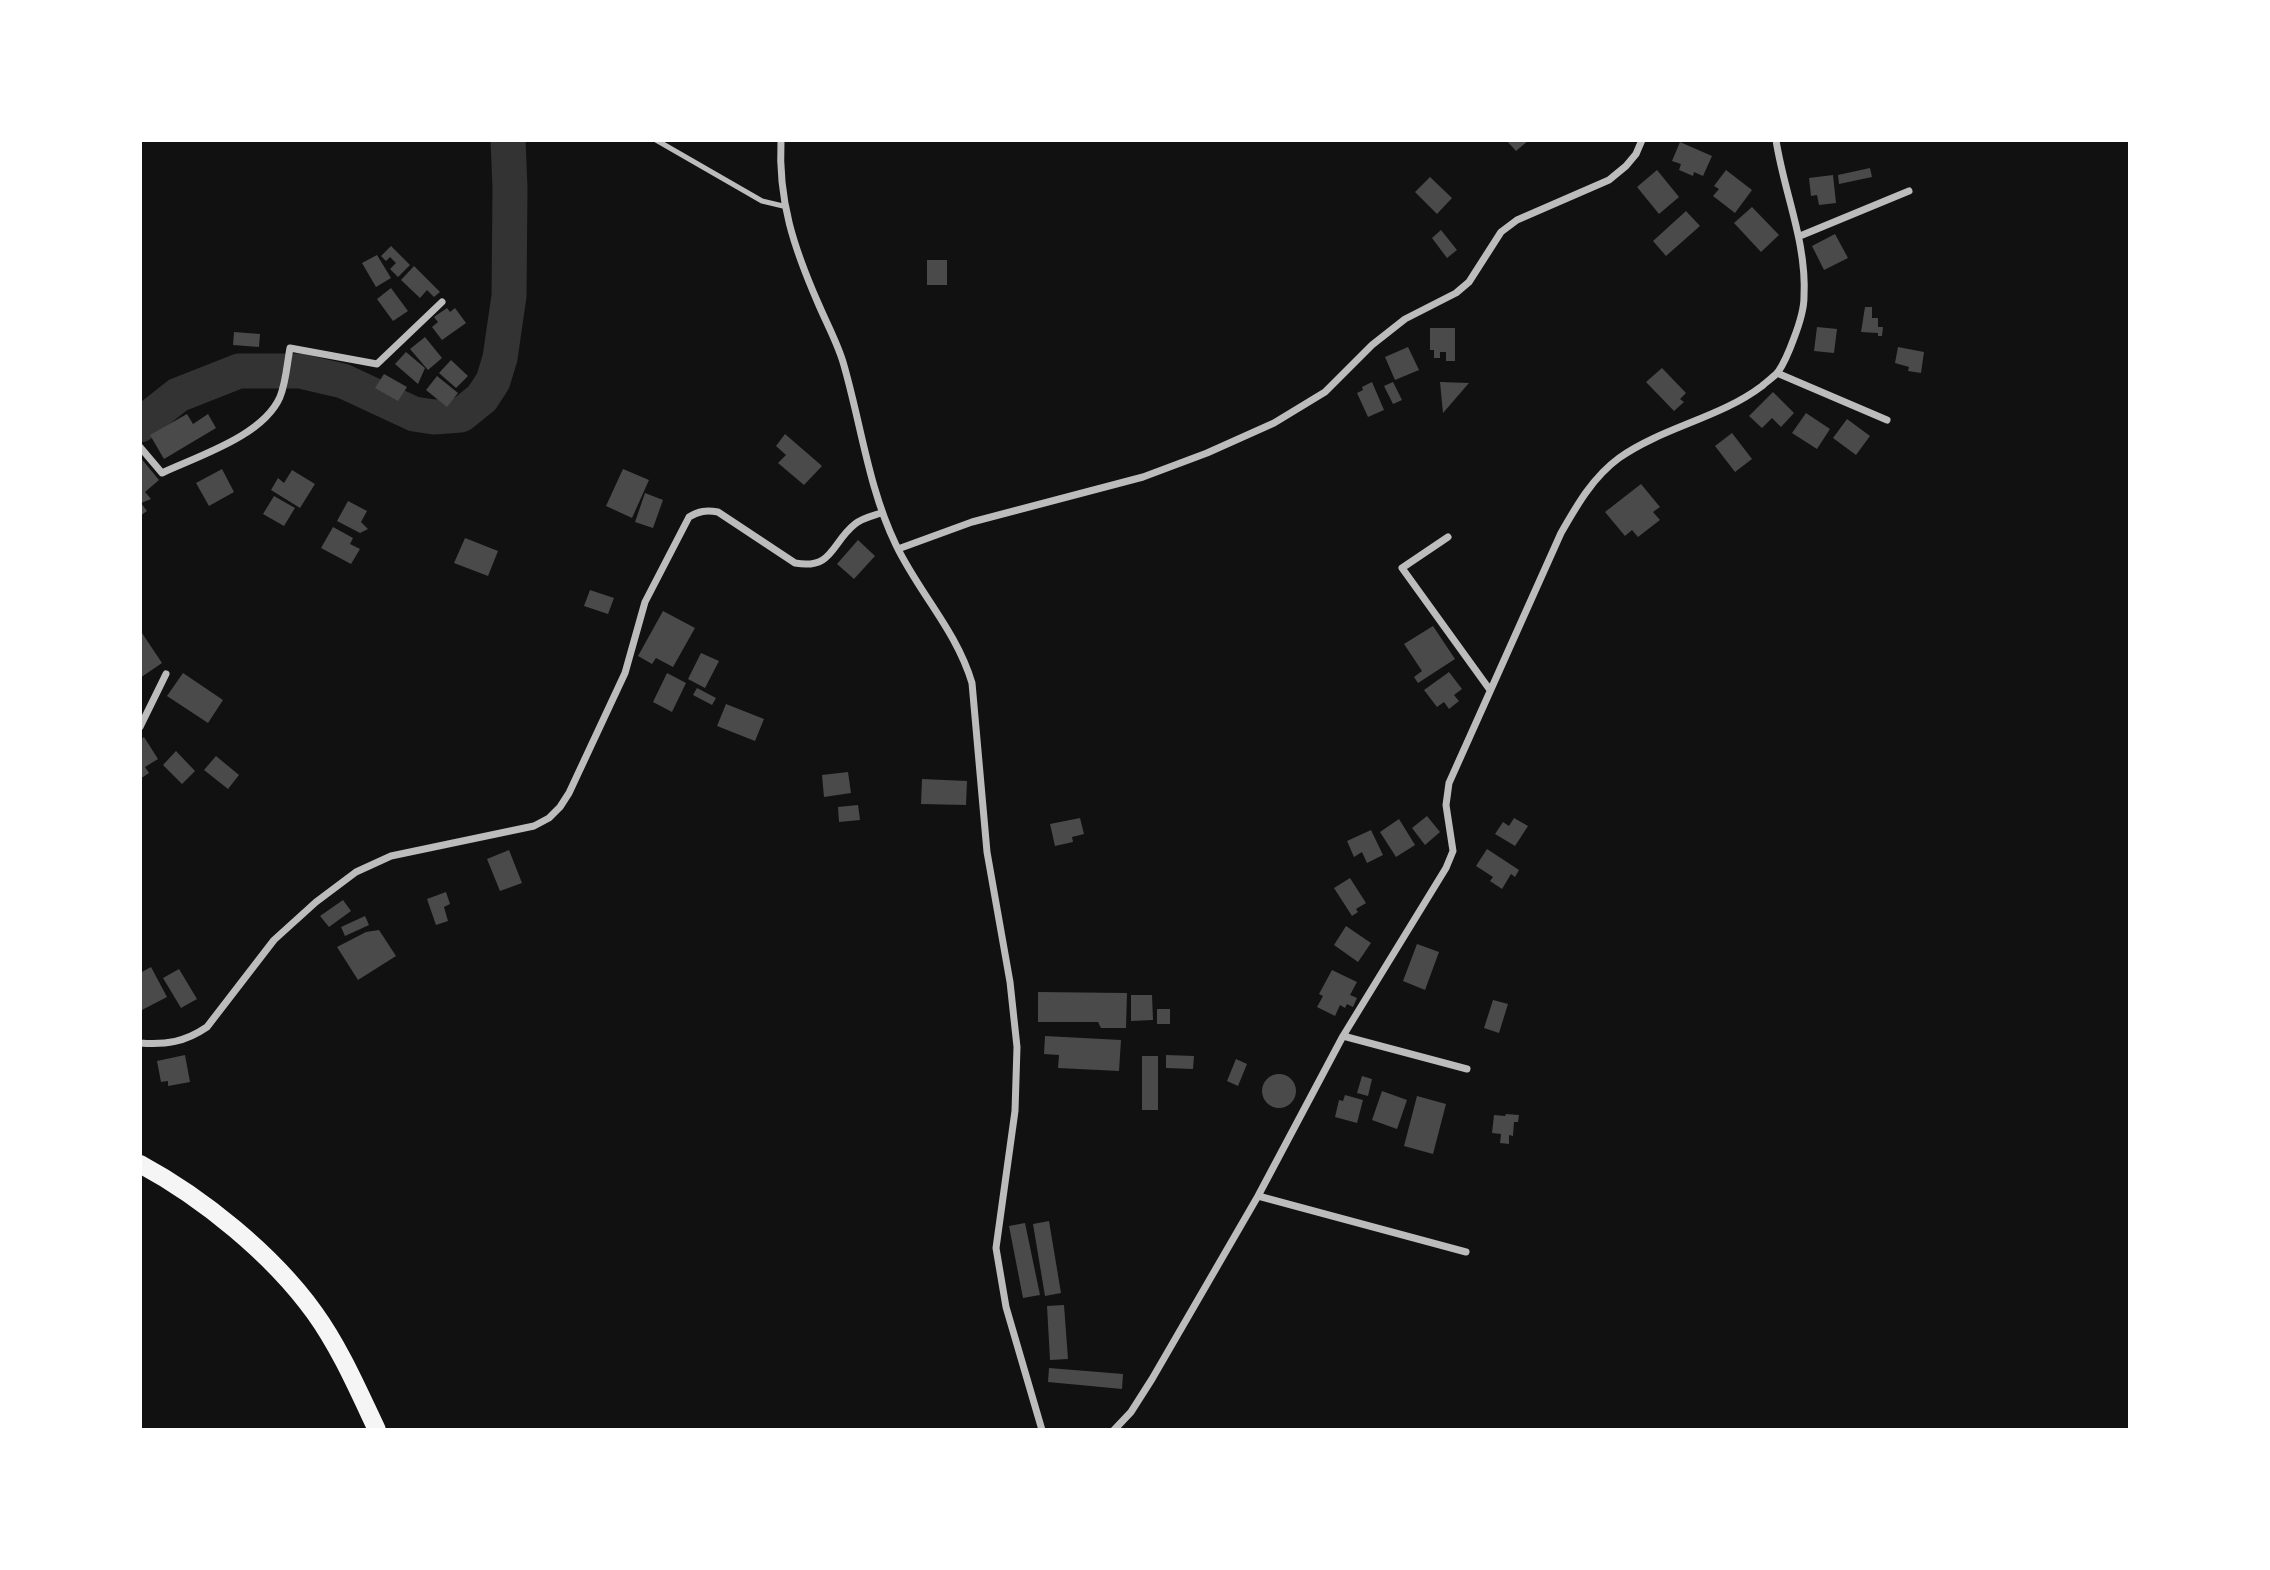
<!DOCTYPE html>
<style>
body{margin:0}
#map{position:relative;width:2270px;height:1570px;overflow:hidden;background:#111;font-family:Helvetica,sans-serif}
canvas{display:block}
.frame{position:absolute;inset:0;border:142px solid #fff;pointer-events:none}
</style>
<div id="map">
<canvas width="2270" height="1570"></canvas>
<div class="frame"></div>
</div>
<script>
const g = document.querySelector('canvas').getContext('2d');
g.lineJoin = 'round';
function stroke(path, color, width, dash) {
  g.strokeStyle = color;
  g.lineWidth = width;
  g.lineCap = dash ? 'butt' : 'round';
  g.setLineDash(dash || []);
  g.stroke(path);
}
function fill(path, color) {
  g.fillStyle = color;
  g.fill(path, 'evenodd');
}
stroke(new Path2D(`
 M140 425 178 395 239 371H300L343 381 414 414 434 417 461 415 482 398 493 381 500 358 509 296 510 188 508 140`), '#333', 35);
fill(new Path2D(`
 M1506 140H1529L1516 151Z
 M1680 142 1712 156 1703 176 1694 172 1693 176 1679 170 1681 164 1672 161Z
 M1870 168 1872 177 1839 184 1838 175Z
 M1657 170 1679 197 1659 214 1637 187Z
 M1726 170 1752 190 1735 213 1713 196 1719 189 1714 186Z
 M1833 175 1836 203 1819 205 1817 195 1811 196 1809 178Z
 M1430 177 1452 198 1437 214 1415 192Z
 M1752 207 1779 235 1761 252 1734 223Z
 M1686 211 1700 226 1666 256 1653 241Z
 M1441 230 1457 250 1447 258 1432 238Z
 M1835 234 1848 258 1824 270 1812 246Z
 M391 246 410 265 398 277 390 269 396 263 390 257 386 261 381 256Z
 M377 255 391 278 376 287 362 263Z
 M927 260H947V285H927Z
 M414 266 440 292 434 297 427 290 420 298 401 280Z
 M391 288 408 311 393 321 377 299Z
 M1865 307H1872V318H1878V327H1883L1882 336H1878V333L1861 332Z
 M447 308 450 312 455 308 466 323 442 340 432 327 438 322 434 317Z
 M1817 327 1837 329 1834 353 1814 351Z
 M1430 328H1455V361H1446V352H1440V358H1434V350H1430Z
 M234 332 260 334 259 347 233 345Z
 M425 337 442 358 428 370 410 349Z
 M1408 347 1419 370 1395 380 1385 357Z
 M1898 347 1924 352 1921 373 1908 371 1909 367 1895 363Z
 M406 352 425 368 418 384 395 364Z
 M451 360 468 376 456 388 439 373Z
 M1662 368 1686 393 1680 399 1684 402 1674 411 1646 382Z
 M384 374 407 387 398 401 375 388Z
 M437 376 458 393 447 407 426 390Z
 M1372 382 1384 410 1368 417 1357 393 1363 390 1362 387Z
 M1393 382 1402 400 1393 404 1384 386Z
 M1440 382 1469 383 1443 413Z
 M1773 392 1794 413 1781 427 1772 418 1762 428 1749 416Z
 M1806 413 1830 429 1817 449 1792 433Z
 M187 414 193 424 208 414 216 428 164 459 150 435Z
 M1847 419 1870 436 1856 455 1833 438Z
 M1732 433 1752 459 1735 472 1715 446Z
 M785 434 822 466 804 485 778 463 786 455 776 446Z
 M140 457 159 480 145 492 151 499 141 503 147 511 140 516Z
 M222 469 234 492 209 506 196 483Z
 M623 469 649 480 632 518 606 506Z
 M292 470 315 484 300 508 271 490 278 478 284 483Z
 M1641 484 1660 507 1653 512 1660 520 1638 537 1632 530 1625 536 1605 512Z
 M645 493 663 500 653 528 635 522Z
 M274 496 295 508 284 526 263 514Z
 M348 501 367 511 361 522 368 529 360 533 337 521Z
 M333 527 353 538 350 544 360 549 351 564 321 548Z
 M465 538 498 551 488 576 454 563Z
 M858 540 875 556 854 579 837 564Z
 M590 590 614 598 608 614 584 606Z
 M663 611 695 628 673 667 656 658 652 664 638 656Z
 M1433 626 1455 659 1418 683 1414 677 1422 671 1404 644Z
 M140 630 162 663 140 678Z
 M701 653 719 661 705 688 688 679Z
 M1449 672 1462 689 1454 695 1459 701 1449 709 1444 702 1437 707 1424 690Z
 M183 673 223 700 208 723 167 696Z
 M667 673 686 683 672 712 653 702Z
 M697 688 716 698 712 705 693 695Z
 M726 704 764 719 755 741 717 726Z
 M144 737 158 759 145 767 149 773 140 779V740Z
 M176 751 195 771 182 784 163 765Z
 M216 756 239 775 228 789 204 770Z
 M848 772 851 793 824 797 822 775Z
 M922 779 967 781 966 805 921 804Z
 M858 805 860 820 839 822 838 807Z
 M1427 816 1440 832 1425 845 1412 828Z
 M1080 818 1084 834 1072 837 1073 842 1055 846 1050 824Z
 M1514 818 1528 826 1515 846 1495 834 1503 822 1509 826Z
 M1399 819 1415 845 1396 857 1380 832Z
 M1371 830 1383 855 1367 863 1362 852 1354 857 1347 841Z
 M1487 849 1519 870 1515 877 1511 874 1502 889 1490 881 1493 877 1476 866Z
 M509 850 522 883 500 891 487 859Z
 M1350 878 1366 903 1356 909 1358 912 1352 916 1334 888Z
 M446 892 450 904 444 907 448 921 436 925 427 899Z
 M343 900 351 911 329 927 320 916Z
 M365 916 369 925 345 936 341 927Z
 M1346 926 1371 943 1358 962 1334 945Z
 M379 930 396 956 358 980 337 947 366 932Z
 M1417 944 1439 952 1425 990 1403 981Z
 M151 967 167 997 140 1011V973Z
 M179 969 197 999 181 1008 163 978Z
 M1332 970 1357 982 1350 995 1357 998 1353 1007 1347 1004 1345 1008 1340 1005 1335 1016 1317 1007 1323 996 1319 994Z
 M1038 992 1127 993 1126 1028H1101L1098 1022H1038Z
 M1131 995H1152L1153 1020 1131 1021Z
 M1493 1000 1508 1004 1499 1033 1484 1028Z
 M1157 1009H1170V1024H1157Z
 M1045 1036 1121 1040 1119 1071 1058 1068 1059 1055 1044 1054Z
 M185 1055 190 1082 168 1086V1081L161 1082 157 1061Z
 M1166 1055 1194 1056 1193 1069 1166 1068Z
 M1142 1056H1158V1110H1142Z
 M1236 1059 1247 1064 1238 1086 1227 1081Z
 M1262 1091a17 17 0 1 1 34 0a17 17 0 1 1-34 0Z
 M1362 1076 1372 1079 1368 1096 1357 1093Z
 M1382 1091 1407 1100 1397 1129 1372 1120Z
 M1345 1095 1363 1100 1357 1123 1335 1117 1339 1100 1343 1101Z
 M1417 1096 1446 1104 1433 1154 1404 1146Z
 M1506 1114 1519 1115 1518 1122H1514L1513 1136 1509 1135V1144L1500 1143 1501 1134 1492 1133 1494 1115 1505 1116Z
 M1049 1221 1061 1293 1045 1296 1033 1224Z
 M1025 1223 1040 1295 1023 1298 1009 1226Z
 M1064 1305 1068 1359 1050 1360 1047 1306Z
 M1049 1368 1123 1374 1122 1389 1048 1382Z`), '#4a4a4a');
stroke(new Path2D(`
 M656 140 762 201 783 206`), '#bcbcbc', 5);
stroke(new Path2D(`
 M781 140C778 201 794 248 818 303 826 322 837 342 843 362 861 423 868 487 896 545 919 593 956 630 972 683L987 852 1010 982 1017 1047 1015 1111 996 1248 1006 1307 1042 1430
 M1800 236 1909 191
 M1777 373 1887 420
 M140 447 162 473C198 456 263 436 280 397 286 382 287 364 290 348L377 364 442 302
 M1448 537 1402 568 1490 690
 M898 549 972 522 1143 477 1207 453 1274 423 1325 392 1372 345 1405 319 1456 293 1469 282 1501 232 1517 220 1609 180 1626 166 1636 154 1642 140
 M140 727 166 674
 M1343 1036 1467 1069
 M140 1043C166 1045 185 1042 207 1027L274 940 316 902 356 872 391 856 534 826 549 818 560 807 569 793 625 673 645 602 689 517C699 511 706 510 718 512L795 563C833 570 831 543 855 524 862 518 872 516 881 513
 M1258 1196 1466 1252
 M1114 1430 1131 1412 1152 1379 1258 1196 1343 1036 1446 868 1453 851 1446 805 1449 783 1561 533C1577 505 1593 477 1619 458 1663 427 1720 418 1762 386 1767 381 1774 377 1778 372 1785 362 1790 349 1794 338 1799 325 1804 311 1804 297 1807 242 1784 193 1776 140`), '#bcbcbc', 7);
stroke(new Path2D(`
 M140 1164C203 1198 272 1254 314 1312 340 1348 358 1390 377 1430`), '#f5f5f5', 18);
</script>
